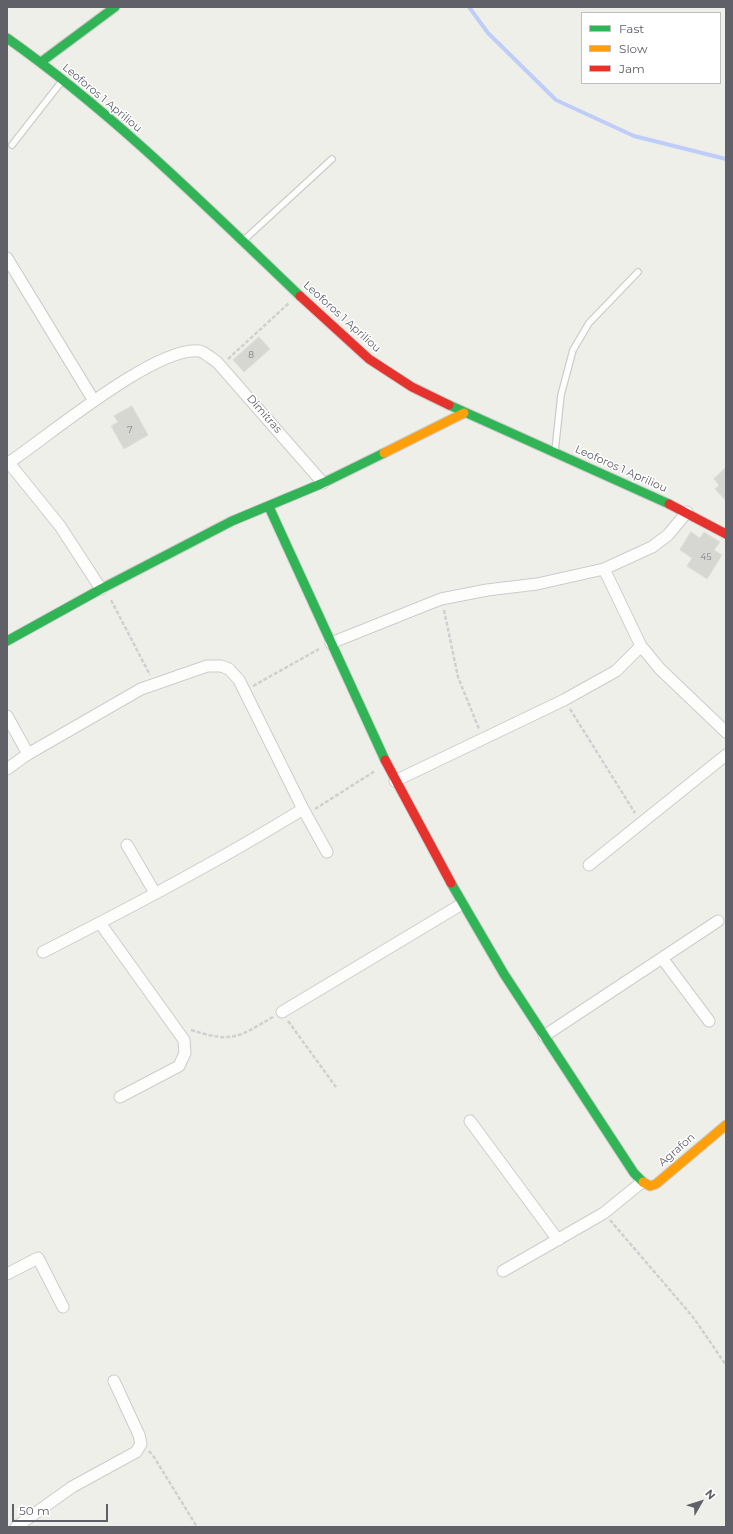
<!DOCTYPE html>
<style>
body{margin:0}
#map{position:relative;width:733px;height:1534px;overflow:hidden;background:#efefea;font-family:Montserrat,sans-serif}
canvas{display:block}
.frame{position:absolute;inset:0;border:8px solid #5f6068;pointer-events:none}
.legend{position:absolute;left:581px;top:12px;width:140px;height:72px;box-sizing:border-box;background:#fff;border:1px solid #bfbfc3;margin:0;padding:5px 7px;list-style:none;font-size:12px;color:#5f6068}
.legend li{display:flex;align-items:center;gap:8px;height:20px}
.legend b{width:20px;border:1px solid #bfbfc3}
.north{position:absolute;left:681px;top:1482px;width:40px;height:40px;-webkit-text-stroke:3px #fff;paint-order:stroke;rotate:51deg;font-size:11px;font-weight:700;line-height:16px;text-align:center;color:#5f6068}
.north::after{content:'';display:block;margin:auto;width:14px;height:18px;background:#5f6068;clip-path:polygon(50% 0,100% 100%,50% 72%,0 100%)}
.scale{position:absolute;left:12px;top:1504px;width:96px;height:18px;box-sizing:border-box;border:2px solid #5f6068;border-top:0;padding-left:5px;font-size:12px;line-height:14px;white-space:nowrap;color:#5f6068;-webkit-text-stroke:3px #fff;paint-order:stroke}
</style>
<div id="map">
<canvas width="733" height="1534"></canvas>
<div class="frame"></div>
<ul class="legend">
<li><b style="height:5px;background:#30b455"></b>Fast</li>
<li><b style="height:5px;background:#ff9f0a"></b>Slow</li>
<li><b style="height:5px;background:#e5322d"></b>Jam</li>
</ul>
<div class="north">N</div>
<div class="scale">50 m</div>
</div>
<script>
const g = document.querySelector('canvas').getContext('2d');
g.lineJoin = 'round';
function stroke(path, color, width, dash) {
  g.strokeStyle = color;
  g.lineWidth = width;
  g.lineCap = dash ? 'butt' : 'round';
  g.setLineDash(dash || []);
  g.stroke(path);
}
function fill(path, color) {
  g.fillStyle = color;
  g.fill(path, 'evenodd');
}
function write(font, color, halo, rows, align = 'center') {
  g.font = font + ' Montserrat,sans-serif';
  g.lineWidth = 3;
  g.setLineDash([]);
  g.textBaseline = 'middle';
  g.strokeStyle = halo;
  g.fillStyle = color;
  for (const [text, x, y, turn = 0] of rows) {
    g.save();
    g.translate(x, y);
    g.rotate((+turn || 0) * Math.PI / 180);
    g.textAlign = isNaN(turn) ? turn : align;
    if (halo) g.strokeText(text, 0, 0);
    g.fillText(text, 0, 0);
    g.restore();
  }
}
stroke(new Path2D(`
 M469 7 488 33 556 100 634 136 726 159`), '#bfcdf9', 4);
const building = new Path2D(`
 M259 337 270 349 244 372 233 360Z
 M132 406 148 435 124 449 111 426 118 422 114 416Z
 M726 467V501L715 489 719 485 714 479Z
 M691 532 700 538 704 532 720 542 714 550 722 555 707 579 687 566 692 558 680 550Z`);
fill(building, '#d6d6d3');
stroke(building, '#deded9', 1);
const lane = new Path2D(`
 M12 145 62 81
 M244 240 332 159
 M555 451 561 395 573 350 589 323 638 272`);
const street = new Path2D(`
 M7 258 94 401
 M9 463 60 526 101 589
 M7 464C46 438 155 346 199 351 205 352 212 359 217 362L323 483
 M604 569 641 646 660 669 726 732
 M331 643 441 599 487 590 537 584 604 569 652 547 668 535 687 512
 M7 716 28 754
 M7 769 28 754 141 689 207 666H221L229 669 239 680 303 809 327 852
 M395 781 564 700 616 671 641 646
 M127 845 155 893
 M589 865 726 755
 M100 923 184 1040 185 1053 179 1066 120 1097
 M43 952C131 907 219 861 303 809
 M662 958 709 1021
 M282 1012 462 904
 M544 1036 718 921
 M470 1121 558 1240
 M503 1271 604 1213 642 1182
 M7 1274 38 1258 63 1307
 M16 1527 72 1487 136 1452 141 1444 139 1435 114 1381`);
const fast = new Path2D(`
 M7 38C113 113 206 206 300 296
 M41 62 115 7
 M449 405 669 504
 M269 507 385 760
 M7 641 101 589 232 521 323 483 384 453
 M451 883 504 974 634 1173 643 1182`);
const slow = new Path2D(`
 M384 453 464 413
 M643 1182 650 1186 656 1184 726 1125`);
const jam = new Path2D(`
 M300 296 369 359 412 387 449 405
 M669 504 726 534
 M385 760 451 883`);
stroke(lane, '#ccc', 8);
stroke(street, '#ccc', 13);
stroke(fast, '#cccccb', 11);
stroke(slow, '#cccccb', 11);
stroke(jam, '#cccccb', 11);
stroke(new Path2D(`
 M228 359 289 303
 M111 600 150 675
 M444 610 458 677 479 729
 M253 686 319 649
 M570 709 635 813
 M315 809 375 771
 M288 1021 336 1087
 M191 1030C232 1043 237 1038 273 1017
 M610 1220 693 1317 726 1365
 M149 1451 154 1457 197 1527`), '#cdd1d0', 2.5, [4, 2]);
stroke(lane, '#fdfdfc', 5.5);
stroke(street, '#fdfdfc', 11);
stroke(fast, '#30b455', 9);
stroke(slow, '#ff9f0a', 9);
stroke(jam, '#e5322d', 9);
write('9px', '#7e7f84', null, [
 ["8",251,355],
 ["7",130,430],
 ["45",706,557]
]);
write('11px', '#5f6068', '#fff', [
 ["Leoforos 1 Apriliou",102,98,40],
 ["Leoforos 1 Apriliou",342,317,42],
 ["Dimitras",264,414,49],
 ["Leoforos 1 Apriliou",621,469,24],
 ["Agrafon",677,1150,-41]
]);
</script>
